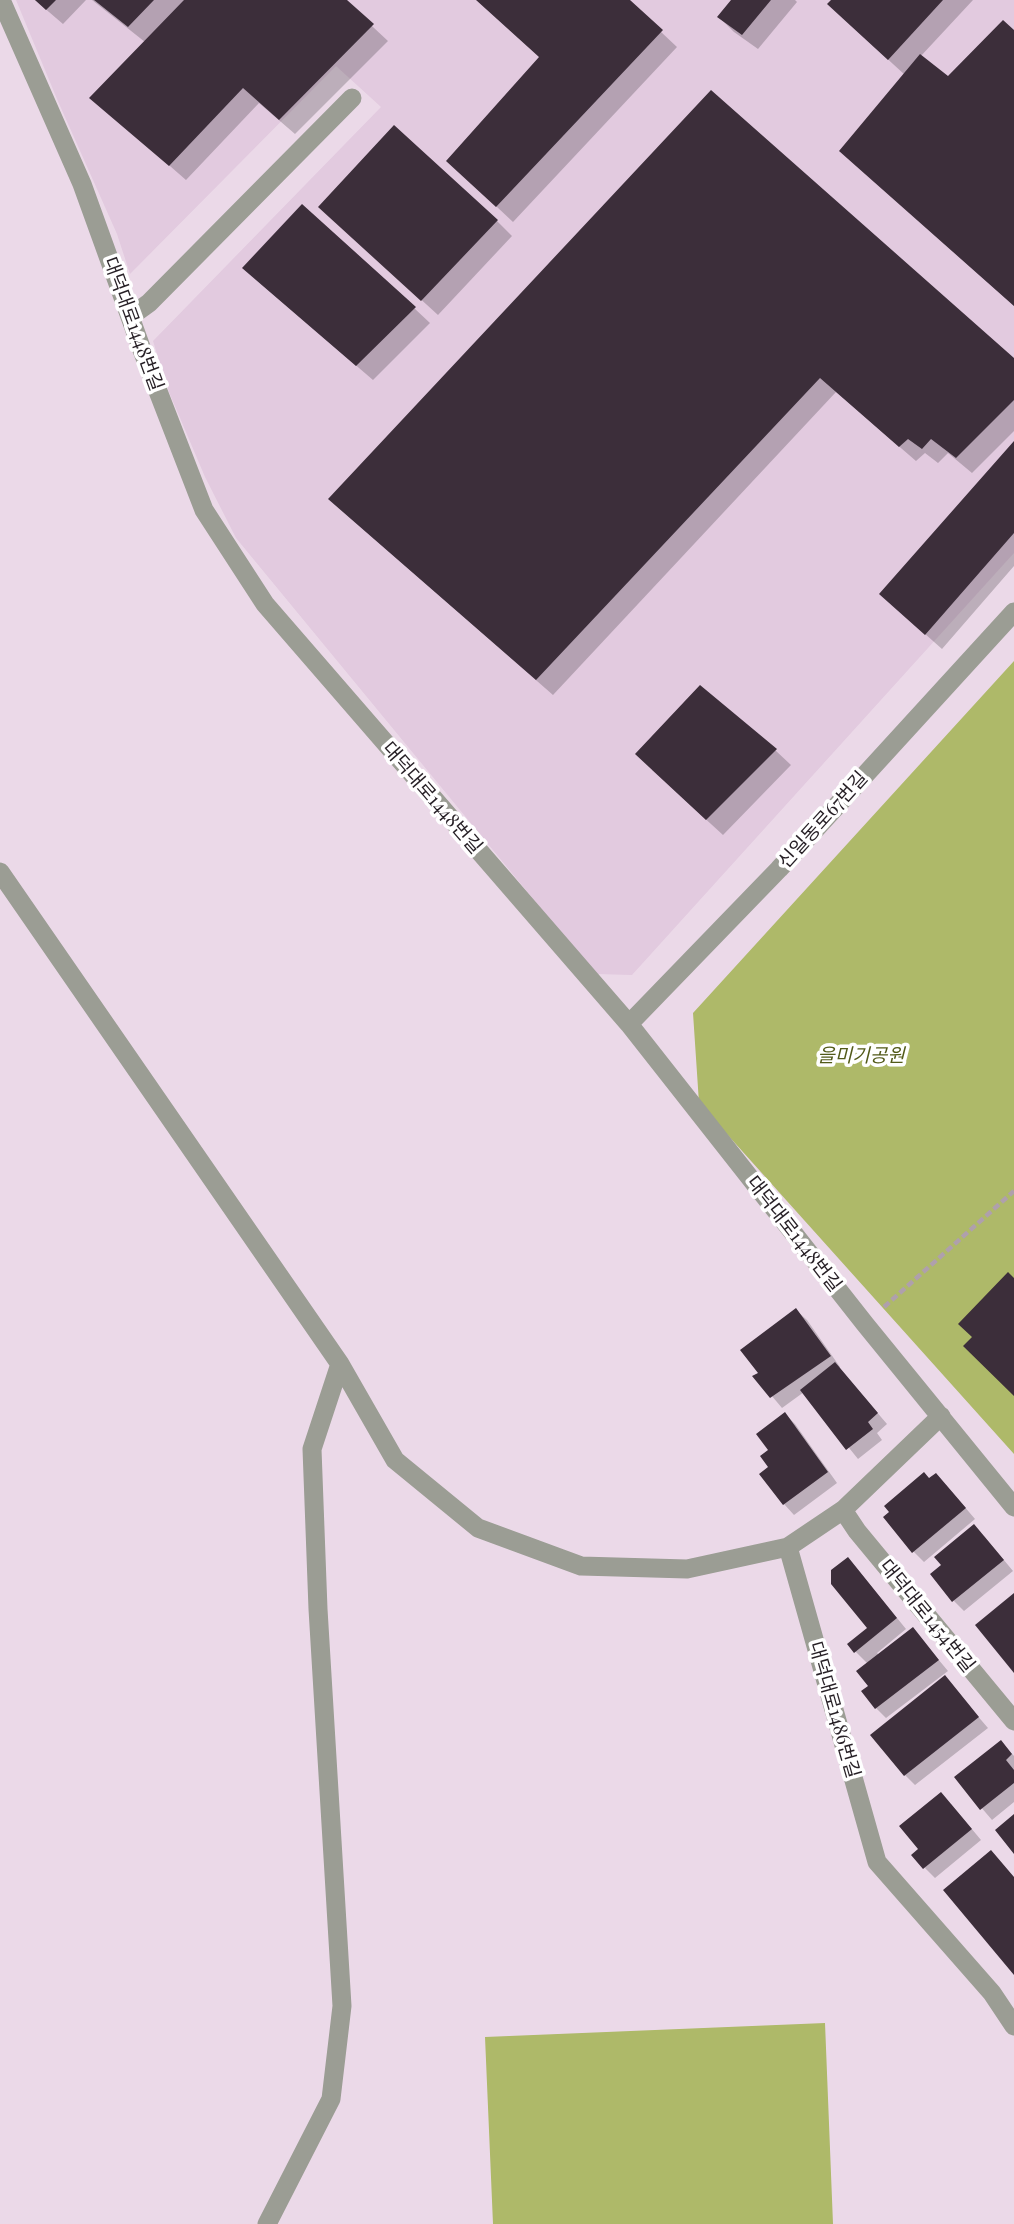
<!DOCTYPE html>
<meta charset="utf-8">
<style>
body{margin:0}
canvas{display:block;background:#ebd9e8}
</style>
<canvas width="1014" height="2224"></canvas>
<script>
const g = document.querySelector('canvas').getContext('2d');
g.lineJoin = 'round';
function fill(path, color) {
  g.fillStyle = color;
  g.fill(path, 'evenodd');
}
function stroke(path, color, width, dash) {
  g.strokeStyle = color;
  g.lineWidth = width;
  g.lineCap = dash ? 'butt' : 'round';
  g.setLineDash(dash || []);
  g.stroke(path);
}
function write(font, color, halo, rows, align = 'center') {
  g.font = font + ' "Playfair Display","Noto Sans KR",serif';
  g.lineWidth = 7;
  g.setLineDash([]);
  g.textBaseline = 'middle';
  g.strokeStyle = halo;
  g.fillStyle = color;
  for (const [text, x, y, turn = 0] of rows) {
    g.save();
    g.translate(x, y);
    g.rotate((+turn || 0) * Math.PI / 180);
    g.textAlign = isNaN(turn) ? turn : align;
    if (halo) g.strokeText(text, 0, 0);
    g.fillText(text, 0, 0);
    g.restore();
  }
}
fill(new Path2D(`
 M16 0H1014V553L632 975 595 974 236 538 205 477 169 392 153 341 381 107 336 66 130 274 117 234 57 99Z`), '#e2cadf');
fill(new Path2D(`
 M1014 661V1454L699 1103 693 1013Z
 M825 2023 833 2224H493L485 2037Z`), '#aeb969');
fill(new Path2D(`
 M35 0H86L63 24Z
 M92 0H344L388 41 295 134 259 103 186 180 92 98 145 42Z
 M477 0H627L677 47 513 222 464 176 541 58Z
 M733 0H795L797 2 758 49 734 32 719 17Z
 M833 0H973L920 57 948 79 1014 32V306L841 151 905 75 845 20Z
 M711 92 1014 360V431L972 473 948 453 938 463 925 453 916 461 836 392 553 695 346 514Z
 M497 221 512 236 438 315 336 222Z
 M260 283 414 308 430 323 373 380Z
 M1014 444V566L942 649 897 609Z
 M775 750 791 765 723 835 652 770Z
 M796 1310 807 1320 840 1367 839 1368 887 1424 877 1433 882 1440 858 1459 804 1392 782 1408 755 1376 760 1373Z
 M785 1414 795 1424 837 1483 794 1515 784 1504 771 1467 770 1450Z
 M930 1480 946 1485 975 1519 924 1562 913 1551Z
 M984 1536 1013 1571 964 1611 954 1601Z
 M858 1570 906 1629 877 1653 879 1655 913 1629 948 1671 886 1718 876 1708 868 1664 855 1651 869 1628Z
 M945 1678 988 1728 915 1785 905 1775Z
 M1001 1742 1014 1756V1802L992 1820 956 1778Z
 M951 1804 981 1840 935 1878 925 1868Z`), '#0003');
fill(new Path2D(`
 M35 0H56L46 10Z
 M94 0H154L128 27Z
 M184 0H347L374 24 279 120 243 88 169 166 89 98Z
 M476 0H630L663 30 496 207 446 161 539 57Z
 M731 0H771L742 35 717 17Z
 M831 0H943L888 60 827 4Z
 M1003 20 1014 30V306L839 151 920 54 948 76Z
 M711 90 1014 358V400L956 458 931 439 922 449 908 439 899 447 820 378 536 680 328 499Z
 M394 125 498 220 421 301 318 207Z
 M302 204 416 307 356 366 242 268Z
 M1014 441V533L925 635 879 594Z
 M700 685 777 749 706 820 635 754Z
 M1008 1272 1014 1278V1396L963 1346 972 1337 958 1324Z
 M796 1308 831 1356 770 1398 752 1376 758 1373 740 1350Z
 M835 1362 878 1413 868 1422 873 1429 846 1450 800 1390Z
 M785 1412 828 1472 783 1505 759 1474 768 1467 760 1456 768 1450 756 1434Z
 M924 1472 929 1478 936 1473 966 1508 912 1553 883 1517 889 1512 884 1506Z
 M974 1524 1004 1560 952 1602 930 1574 941 1565 934 1557Z
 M848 1557 897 1618 854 1653 847 1644 867 1628 831 1584V1570Z
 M1014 1593V1673L975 1625Z
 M913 1627 939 1660 875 1709 861 1691 868 1686 856 1671Z
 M945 1675 979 1717 904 1776 870 1735Z
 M1001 1740 1012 1754 1006 1760 1014 1770V1783L980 1810 954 1777Z
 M941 1792 972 1829 923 1869 911 1855 918 1849 899 1826Z
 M1014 1814V1854L995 1830Z
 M991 1850 1014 1877V1975L943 1890Z`), '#3c2e3a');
stroke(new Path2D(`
 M884 1307 1014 1191`), '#afa0ac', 4.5, [7, 3.5]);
stroke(new Path2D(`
 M1 0 82 184 142 350 204 510 265 604 629 1024 865 1324 1014 1507
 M131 316 149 303 352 98
 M0 872 340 1364 395 1460 478 1528 581 1566 687 1569 788 1547
 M629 1024 779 869 1014 612
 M941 1416 843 1510 788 1547 877 1862 992 1993 1014 2026
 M843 1510 857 1531 1014 1721
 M267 2224 331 2099 342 2006 318 1609 312 1449 340 1364`), '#9b9d94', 19);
write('19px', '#261f25', '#fff', [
 ["대덕대로1448번길",133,324,70],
 ["대덕대로1448번길",432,798,49],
 ["신일동로67번길",823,820,-48],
 ["대덕대로1448번길",794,1234,52],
 ["대덕대로1454번길",927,1616,51],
 ["대덕대로1486번길",834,1710,74]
]);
write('italic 19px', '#525a19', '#fff', [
 ["을미기공원",861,1056]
]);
</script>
